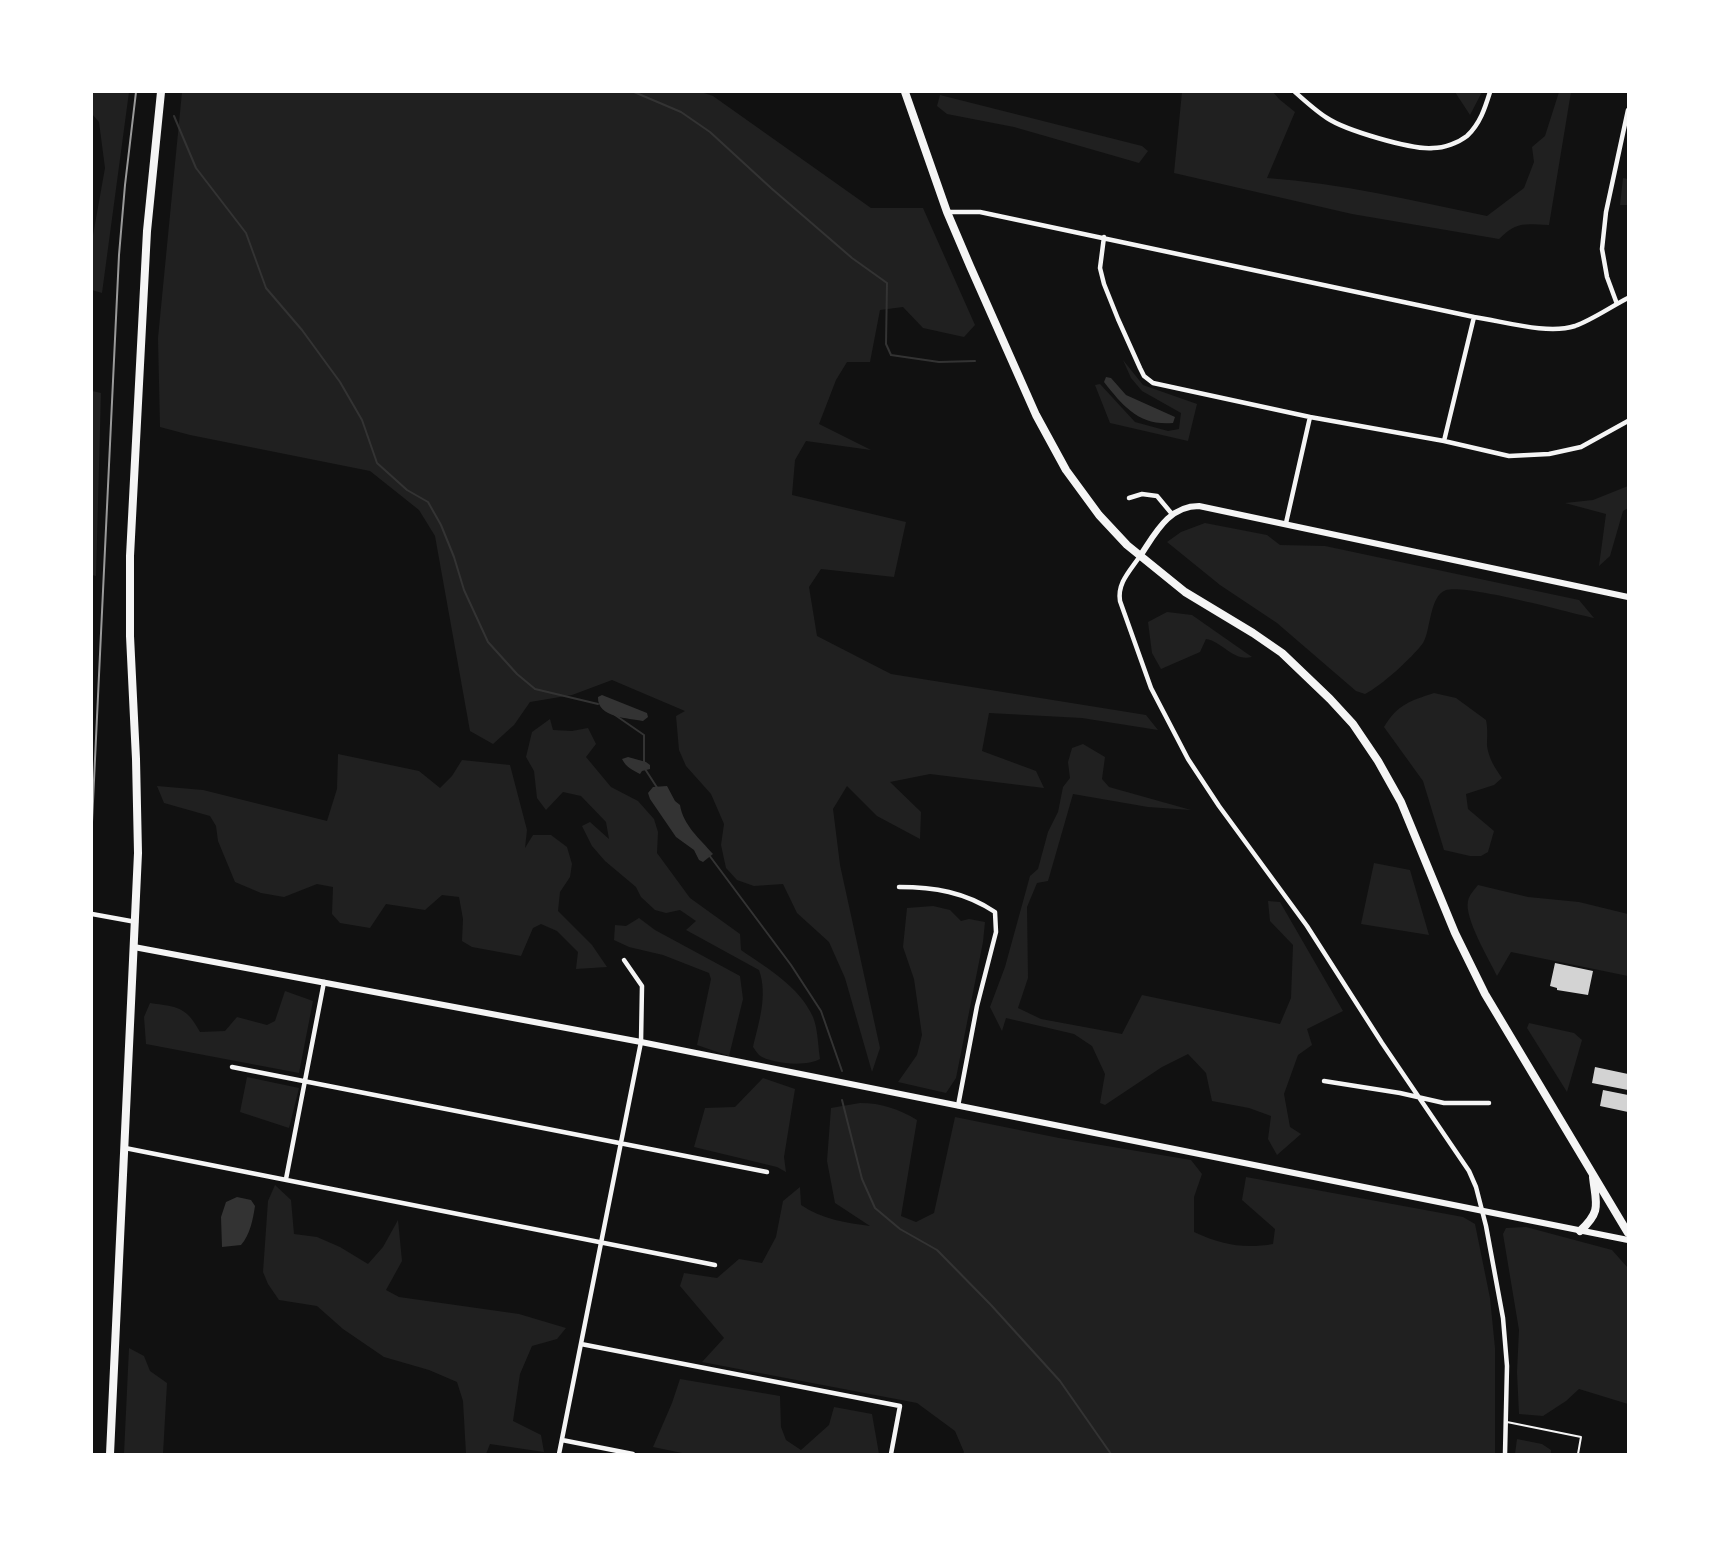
<!DOCTYPE html>
<style>
body{margin:0}
#map{position:relative;width:1720px;height:1546px;overflow:hidden;background:#111;font-family:Signika,sans-serif}
canvas{display:block}
.frame{position:absolute;inset:0;border:93px solid #fff;pointer-events:none}
</style>
<div id="map">
<canvas width="1720" height="1546"></canvas>
<div class="frame"></div>
</div>
<script>
const g = document.querySelector('canvas').getContext('2d');
g.lineJoin = 'round';
function fill(path, color) {
  g.fillStyle = color;
  g.fill(path, 'evenodd');
}
function stroke(path, color, width, dash) {
  g.strokeStyle = color;
  g.lineWidth = width;
  g.lineCap = dash ? 'butt' : 'round';
  g.setLineDash(dash || []);
  g.stroke(path);
}
fill(new Path2D(`
 M92 92H129L102 293 92 290V241L105 168 99 122 92 114Z
 M182 92H701L713 96 871 208H923L975 325 964 337 923 328 903 307 880 310 870 362H847L836 380 819 424 871 450 806 441 795 460 792 495 906 522 894 577 821 569 809 587 817 636 891 674 1146 715 1158 730 1082 718 989 713 982 751 1036 771 1044 788 930 774 890 782 921 812 920 839 877 816 847 786 833 809 840 865 880 1048 872 1072 845 978 829 942 797 913 783 884 754 886 737 880 726 868 721 845 724 824 711 794 686 766 679 750 676 716 685 711 612 680 572 695 530 702 514 725 493 744 470 731 435 536 419 510 370 471 190 435 160 427 158 338Z
 M1182 92H1273L1279 99 1295 112 1267 178C1341 183 1414 201 1487 216L1524 188 1534 162 1532 147 1545 136 1559 92H1571L1549 225C1524 224 1517 221 1499 239L1352 214 1174 173Z
 M1455 92H1482L1470 115Z
 M940 95 1142 146 1148 151 1139 163 1014 127 947 114 937 106Z
 M1623 178 1628 179V205H1620Z
 M1123 360 1143 385 1197 404 1188 441 1110 423 1095 385 1100 384 1135 422 1168 431 1179 429 1181 413 1142 391 1131 378Z
 M92 391 101 393 96 576 92 575Z
 M1628 486V508L1623 511 1610 556 1599 566 1606 514 1565 503 1593 500Z
 M1205 523 1267 535 1280 545 1325 546 1579 600 1594 618C1567 612 1467 584 1446 590 1429 596 1431 631 1423 643 1412 658 1381 686 1365 694L1356 691 1277 623 1220 585 1167 542 1181 532Z
 M1167 612 1192 615 1252 657C1233 662 1222 641 1206 639L1200 652 1161 669 1152 653 1148 622Z
 M1434 693 1456 698 1486 720C1488 730 1487 737 1487 746 1489 759 1495 768 1502 778L1494 785 1466 794 1468 809 1494 831 1488 852 1481 856H1470L1444 850 1423 781 1384 727C1398 704 1410 701 1434 693Z
 M550 719 553 730 572 731 588 728 596 744 586 757 611 787 638 801 654 819 658 832 657 853 690 898 740 934 741 950C767 968 799 986 813 1017 818 1029 818 1046 820 1059 807 1067 771 1064 759 1055 756 1052 755 1049 753 1047 759 1022 768 995 759 970L686 930 696 921 680 910 666 913 655 910 641 897 636 887 605 861 592 846 582 826 590 822 609 839 606 822 581 796 563 792 546 810 537 798 534 771 526 757 532 732Z
 M1083 744 1105 757 1102 779 1109 787 1191 810 1148 807 1073 794 1048 881 1037 883 1027 907 1028 978 1018 1008 1041 1019 1122 1034 1142 995 1280 1024 1291 998 1293 945 1270 921 1268 901 1280 902 1343 1011 1307 1029 1312 1045 1298 1055 1284 1094 1290 1127 1301 1134 1277 1155 1268 1139 1271 1116 1249 1108 1212 1101 1206 1073 1188 1054 1162 1067 1105 1105 1100 1103 1105 1074 1092 1046 1074 1034 1006 1018 1002 1031 990 1007 1005 967 1030 876 1038 869 1048 832 1058 812 1063 787 1070 778 1068 762 1072 748Z
 M338 754 419 771 440 788 452 776 462 760 510 765 527 830 525 848 533 835H551L567 847 572 864 570 877 560 892 558 911 592 945 607 967 576 969 578 952 557 931 541 924 533 928 521 956 472 947 462 941 463 919 459 897 442 895 425 910 386 904 370 928 340 923 332 914 333 887 317 884 284 897 261 893 235 882 218 841 216 826 210 816 164 803 157 786 203 790 327 821 337 789Z
 M1374 863 1410 870 1429 935 1361 924Z
 M1478 885 1528 897 1579 902 1628 914V976L1511 952 1497 976C1489 959 1464 918 1468 901 1469 895 1475 889 1478 885Z
 M933 906 950 910 961 921 969 919 985 922 983 942 956 1078 946 1093 898 1082 917 1055 922 1035 914 979 903 947 907 908Z
 M639 918 655 930 740 976 743 999 729 1056 697 1045 711 979 709 973 663 955 629 947 614 940 615 925 626 926Z
 M285 991 313 1001 299 1073 146 1044 144 1017 150 1003C177 1007 186 1006 200 1032L225 1031 237 1017 267 1025 275 1021Z
 M1529 1023 1574 1033 1582 1040 1567 1092 1527 1028Z
 M247 1077 299 1088 289 1128 240 1112Z
 M763 1078 795 1089 784 1157 786 1172 777 1167 694 1147 705 1108 735 1107Z
 M860 1103C881 1103 899 1109 917 1120L901 1216 916 1222 934 1213 955 1117 1059 1138 1191 1160 1202 1174 1194 1197V1232C1222 1245 1244 1249 1273 1244L1275 1229 1242 1200 1246 1177 1463 1217 1475 1224 1490 1298 1495 1348V1454H963L964 1452 955 1431 917 1403 702 1362 724 1338 680 1286 684 1273 717 1278 739 1259 762 1263 776 1237 783 1201 800 1187 801 1205C821 1219 847 1223 870 1226L835 1203 827 1161 831 1108Z
 M275 1185 291 1200 294 1234 317 1237 340 1247 368 1264 383 1247 398 1220 402 1261 386 1290 399 1297 519 1314 566 1328 557 1339 532 1346 520 1374 513 1421 541 1435 544 1452 490 1444 486 1454H466L463 1401 457 1382 429 1370 384 1357 343 1329 317 1306 279 1300 268 1284 263 1272 268 1201Z
 M1526 1227 1612 1250 1628 1268V1404L1579 1389 1566 1401 1543 1416 1519 1414 1517 1372 1519 1330 1503 1234 1506 1228Z
 M129 1348 144 1356 150 1371 167 1383 163 1454H124Z
 M680 1379 780 1396 781 1427 786 1440 801 1450 829 1425 834 1407 872 1414 879 1454H687L653 1447 672 1403Z
 M1517 1439 1542 1444 1551 1450V1454H1515Z`), '#202020');
fill(new Path2D(`
 M1106 377 1111 378 1126 395 1175 417 1173 423C1139 426 1123 406 1104 382Z
 M602 695 647 713 648 717 643 721C629 718 597 718 598 697Z
 M628 757 646 762 650 765V769L642 771 640 774C632 770 626 767 622 759Z
 M667 786 675 801 680 805C683 825 700 839 713 854L703 862 699 860 694 850 676 837 650 799 648 793 653 787Z
 M237 1197 251 1200 255 1206C253 1219 250 1235 241 1245L222 1247 221 1217 226 1202Z`), '#333');
stroke(new Path2D(`
 M634 92 681 112 710 132 771 188 852 258 887 283 886 344 891 355 939 362 975 361
 M174 116 196 168 246 233 266 288 302 330 340 382 362 420 377 463 407 490 428 502 441 525 454 557 464 590 488 642 517 674 535 689 598 704
 M615 715 644 735V763
 M645 769 658 789
 M709 855 791 965 821 1011 842 1071
 M842 1100 862 1179 875 1208 900 1229 937 1250 991 1305 1060 1381 1111 1454`), '#333', 2);
fill(new Path2D(`
 M1555 963 1593 971 1588 995 1557 990V988L1550 986Z
 M1595 1067 1628 1074V1090L1592 1083Z
 M1603 1090 1628 1095V1112L1600 1106Z`), '#d3d3d3');
stroke(new Path2D(`
 M1507 1422 1581 1437 1578 1454`), '#f5f5f5', 2);
stroke(new Path2D(`
 M1295 92C1305 101 1316 111 1327 118 1345 130 1411 150 1433 148 1444 148 1458 143 1467 136 1480 124 1485 108 1490 92
 M947 212H980L1474 317C1503 321 1547 335 1575 326 1592 320 1612 306 1628 298
 M1104 237 1100 268 1104 284 1118 319 1140 368 1144 376 1153 383 1310 417 1444 441 1509 456 1549 454 1581 447 1628 421
 M1617 304 1607 277 1602 249 1606 212 1628 110
 M1444 441 1474 317
 M1129 498 1142 494 1157 496 1172 514
 M1286 523 1310 417
 M1140 556C1130 571 1117 583 1120 601L1151 688 1188 759 1219 806 1307 926 1382 1043 1469 1171 1476 1187 1486 1226 1503 1318 1507 1366 1505 1454
 M899 887C934 887 965 892 995 912L996 932 977 1006 958 1106
 M92 914 136 922
 M232 1067 767 1172
 M1324 1081 1400 1093 1444 1103H1489
 M125 1148 715 1265
 M286 1179 324 982
 M581 1344 900 1406 891 1454
 M562 1440 633 1454
 M559 1454 641 1042 642 986 624 960`), '#f5f5f5', 4.5);
stroke(new Path2D(`
 M1140 556C1155 534 1168 506 1199 506L1628 597
 M134 947 641 1042 1628 1240`), '#f5f5f5', 6);
stroke(new Path2D(`
 M905 92 947 212 970 266 1036 415 1066 470 1099 515 1127 545 1185 592 1253 633 1282 653 1330 699 1353 724 1378 761 1401 802 1455 933 1485 994 1628 1233
 M1580 1231C1602 1211 1596 1204 1593 1177
 M110 1454 138 853 136 759 130 636V556L147 231 161 92`), '#f5f5f5', 8);
stroke(new Path2D(`
 M92 822 119 255 125 185 136 92`), '#9a9a9a', 2);
</script>
